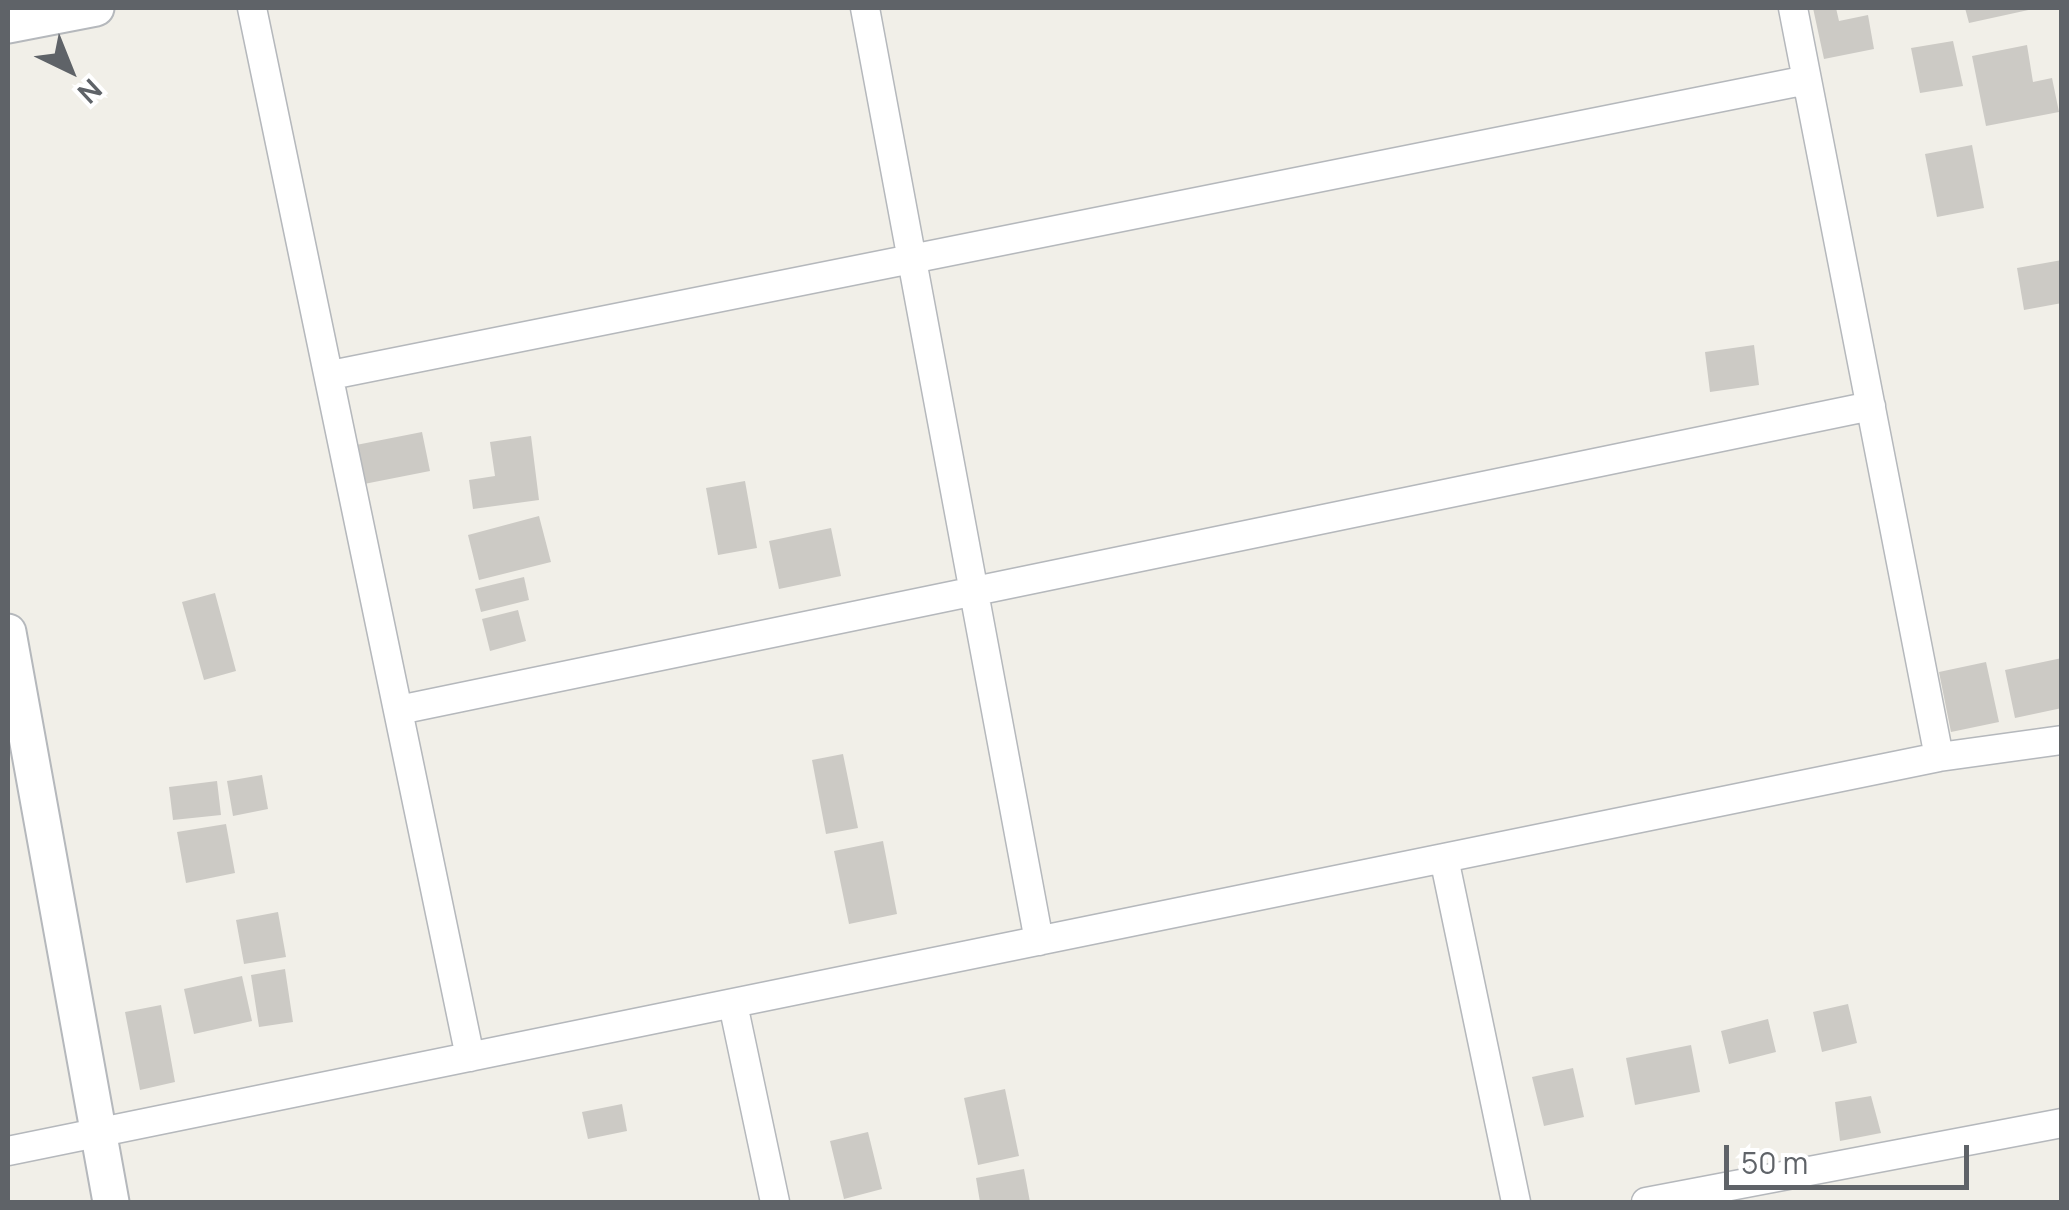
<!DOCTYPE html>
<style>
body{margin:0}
#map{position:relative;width:2069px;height:1210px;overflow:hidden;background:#f1efe8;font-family:Manrope,sans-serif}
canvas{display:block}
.frame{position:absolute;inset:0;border:10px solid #5f6368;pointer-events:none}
.north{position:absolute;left:20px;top:20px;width:100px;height:100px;-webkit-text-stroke:8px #fff;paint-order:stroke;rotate:137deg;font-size:28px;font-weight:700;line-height:40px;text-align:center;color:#5f6368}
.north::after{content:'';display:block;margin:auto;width:35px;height:45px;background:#5f6368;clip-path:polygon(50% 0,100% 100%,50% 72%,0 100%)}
.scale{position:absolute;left:1724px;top:1145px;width:245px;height:45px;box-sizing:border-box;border:5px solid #5f6368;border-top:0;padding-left:12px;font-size:30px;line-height:35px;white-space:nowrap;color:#5f6368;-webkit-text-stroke:8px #fff;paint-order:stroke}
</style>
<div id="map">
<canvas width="2069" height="1210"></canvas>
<div class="frame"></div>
<div class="north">N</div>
<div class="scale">50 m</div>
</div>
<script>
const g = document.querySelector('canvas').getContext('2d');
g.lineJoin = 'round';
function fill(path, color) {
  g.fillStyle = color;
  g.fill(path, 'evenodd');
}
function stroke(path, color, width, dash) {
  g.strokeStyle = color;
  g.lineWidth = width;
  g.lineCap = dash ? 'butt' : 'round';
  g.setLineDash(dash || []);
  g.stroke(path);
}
fill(new Path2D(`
 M1813 8H1836L1839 21 1868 15 1874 49 1824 59Z
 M1965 8H2033V9L1969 23Z
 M1953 41 1963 86 1920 93 1911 48Z
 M2027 45 2033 82 2052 78 2059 112 1986 126 1972 56Z
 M1972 145 1984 208 1937 217 1925 154Z
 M2062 260V303L2024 310 2017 268Z
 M1754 345 1759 385 1710 392 1705 352Z
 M422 432 430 471 359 485 351 446Z
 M531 436 539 500 473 509 469 480 495 476 490 442Z
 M745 481 757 548 718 555 706 488Z
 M539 516 551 562 479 580 468 535Z
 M831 528 841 576 779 589 769 541Z
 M524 577 529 600 481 612 475 589Z
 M215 593 236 671 204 680 182 602Z
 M518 610 526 641 490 651 482 619Z
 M2062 658V708L2015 718 2005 670Z
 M1986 662 1999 722 1951 732 1939 672Z
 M843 754 858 828 826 834 812 760Z
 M262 775 268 809 233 816 227 781Z
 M217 781 221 815 173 820 169 787Z
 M226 824 235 873 186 883 177 832Z
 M883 841 897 914 849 924 834 851Z
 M278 912 286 957 244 964 236 920Z
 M285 969 293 1022 259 1027 251 975Z
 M242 976 252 1021 194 1034 184 989Z
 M1848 1004 1857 1043 1822 1052 1813 1012Z
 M161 1005 175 1082 140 1090 125 1012Z
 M1768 1019 1776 1052 1729 1064 1721 1031Z
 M1691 1045 1700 1092 1635 1105 1626 1058Z
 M1573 1068 1584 1117 1544 1126 1532 1077Z
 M1005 1089 1019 1156 978 1165 964 1098Z
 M1871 1096 1881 1133 1840 1141 1835 1102Z
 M622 1104 627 1131 588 1139 582 1112Z
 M868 1132 882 1189 844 1199 830 1141Z
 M1024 1169 1030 1202H980L976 1178Z`), '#cccac5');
const minor = new Path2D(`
 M252 8 470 1057
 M865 8 1039 941
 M1793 8 1939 757
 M331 375 1807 80
 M399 710 1871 406
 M1444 858 1516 1202
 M733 1004 775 1202
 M8 1151 1939 757 2062 740
 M1646 1202 2062 1123`);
const tertiary = new Path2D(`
 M8 25 96 8
 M8 632 111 1202`);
stroke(minor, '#b5b8bc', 31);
stroke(tertiary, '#b5b8bc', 39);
stroke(minor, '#fff', 28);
stroke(tertiary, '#fff', 35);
</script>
